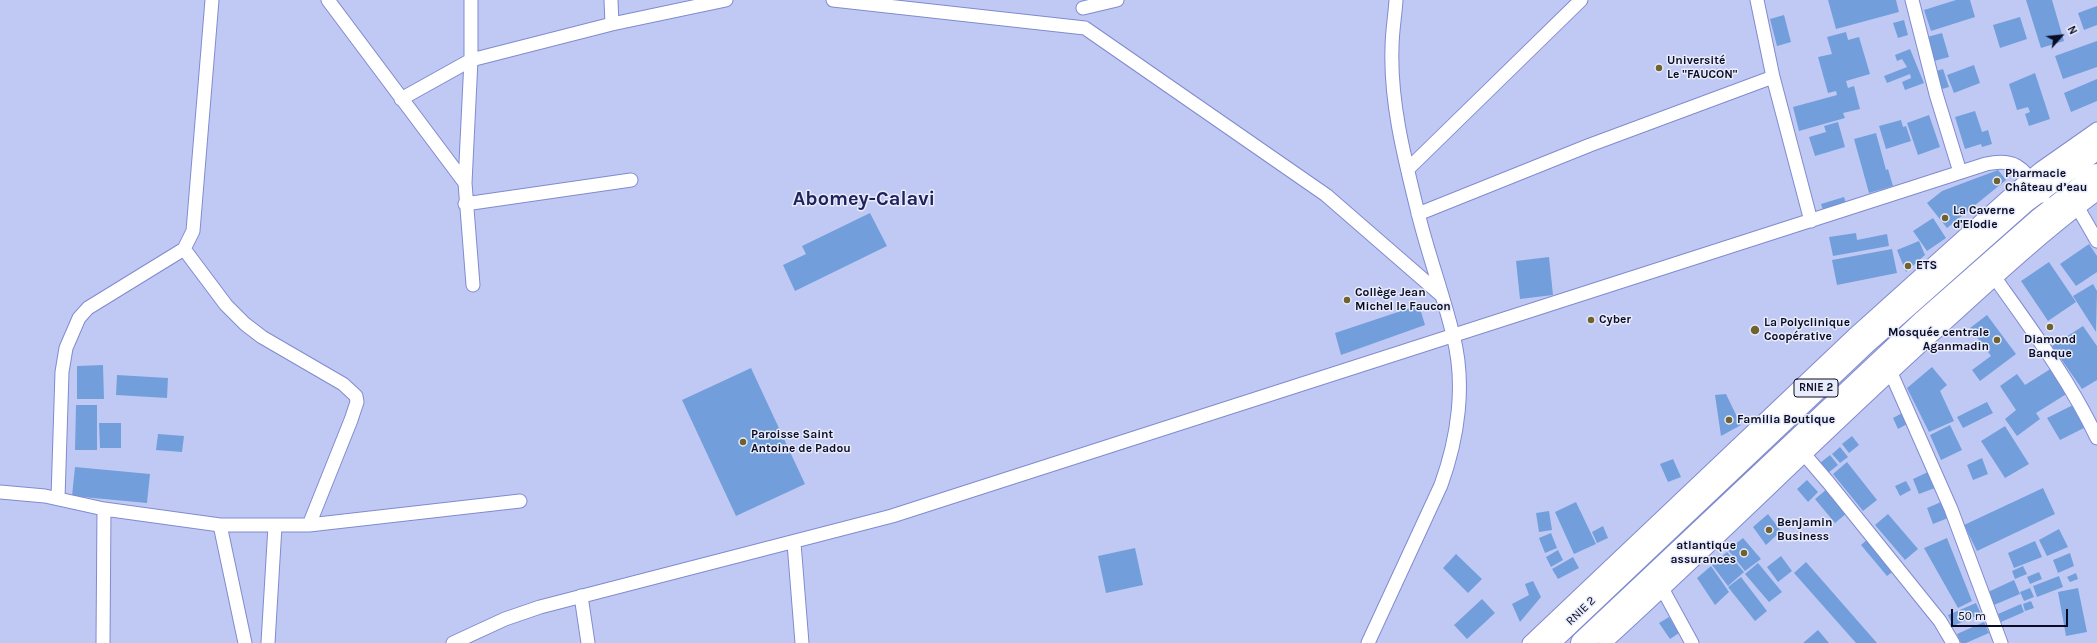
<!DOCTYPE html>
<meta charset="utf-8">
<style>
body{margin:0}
#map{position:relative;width:2097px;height:643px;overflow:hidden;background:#c0c9f4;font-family:Karla,sans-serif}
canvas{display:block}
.north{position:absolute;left:2041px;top:16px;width:40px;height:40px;-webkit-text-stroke:3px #e8ebfa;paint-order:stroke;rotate:63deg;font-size:11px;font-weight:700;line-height:16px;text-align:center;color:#0a0c25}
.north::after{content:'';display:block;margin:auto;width:14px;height:18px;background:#0a0c25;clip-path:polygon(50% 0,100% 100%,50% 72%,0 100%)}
.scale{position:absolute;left:1951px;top:609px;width:117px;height:18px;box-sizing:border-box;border:2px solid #0a0c25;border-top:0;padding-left:5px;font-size:12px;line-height:14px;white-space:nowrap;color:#0a0c25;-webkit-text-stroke:3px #e8ebfa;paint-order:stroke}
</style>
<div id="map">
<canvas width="2097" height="643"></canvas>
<div class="north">N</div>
<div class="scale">50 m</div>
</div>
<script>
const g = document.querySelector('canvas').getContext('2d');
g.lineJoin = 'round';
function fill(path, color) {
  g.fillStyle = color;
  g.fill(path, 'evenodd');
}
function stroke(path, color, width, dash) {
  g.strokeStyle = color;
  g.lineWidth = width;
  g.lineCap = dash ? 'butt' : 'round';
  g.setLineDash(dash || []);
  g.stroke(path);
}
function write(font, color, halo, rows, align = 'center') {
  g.font = font + ' Karla,sans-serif';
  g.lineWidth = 3;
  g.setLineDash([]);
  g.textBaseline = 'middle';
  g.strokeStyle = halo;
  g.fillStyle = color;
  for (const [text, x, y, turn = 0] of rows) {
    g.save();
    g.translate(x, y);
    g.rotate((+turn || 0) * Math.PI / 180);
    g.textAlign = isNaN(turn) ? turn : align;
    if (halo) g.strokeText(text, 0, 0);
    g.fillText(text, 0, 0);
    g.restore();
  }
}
fill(new Path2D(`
 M1828 0H1896L1899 12 1836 29Z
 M1956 0H1970L1975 17 1931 31 1924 10Z
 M2026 0H2052L2064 41 2041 48Z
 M2097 6V25L2084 30 2078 13Z
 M1784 15 1791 42 1777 46 1770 19Z
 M2020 17 2027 39 2000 48 1993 25Z
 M1904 20 1908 35 1898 38 1893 23Z
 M1846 32 1848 40 1859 37 1870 74 1846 81 1848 88 1854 86 1860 109 1843 113 1845 118 1799 131 1793 107 1837 95 1836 91 1828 93 1818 57 1832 54 1827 37Z
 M1942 33 1949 57 1934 61 1927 37Z
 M2097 41V67L2063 79 2055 56Z
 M1910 49 1924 83 1905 90 1902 82 1911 78 1910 74 1887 83 1884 76 1907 67 1902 59 1897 61 1895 55Z
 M1974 65 1980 83 1954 93 1947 75Z
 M1943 69 1949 87 1942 89 1936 71Z
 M2035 73 2050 119 2029 126 2025 114 2030 112 2028 107 2017 110 2009 84Z
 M2097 79V101L2071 112 2064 93Z
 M1975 111 1982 132 1988 130 1992 144 1982 147 1981 144 1965 149 1955 117Z
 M1929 115 1940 147 1918 155 1907 123Z
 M1901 120 1903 127 1906 126 1911 141 1886 149 1879 126Z
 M1838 122 1845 147 1815 156 1809 137 1826 132 1824 126Z
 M1876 133 1886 170 1888 169 1893 186 1869 193 1854 139Z
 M1998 170 2006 180 1947 228 1927 203 1942 191Z
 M1844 197 1847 206 1824 213 1821 204Z
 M870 213 887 246 795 291 783 265 806 254 802 246Z
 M1933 218 1946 238 1927 251 1913 231Z
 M1856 233 1857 240 1887 234 1889 246 1833 256 1829 237Z
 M1919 241 1925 255 1906 272 1897 250Z
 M2089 244 2097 256V272L2076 286 2060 264Z
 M1892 249 1897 273 1837 285 1832 260Z
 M1549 257 1553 295 1520 299 1516 261Z
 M2049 262 2076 302 2048 321 2021 281Z
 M2093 284 2097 291 2096 332 2073 296Z
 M1419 305 1425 325 1341 355 1335 333Z
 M1987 315 2016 354 1980 381 1972 370 1991 356 1970 328Z
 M2083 326 2097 346V380L2082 389 2052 346Z
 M103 365 104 399H77V366Z
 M1932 367 1947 385 1940 391 1954 421 1929 432 1907 388Z
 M751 368 805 484 736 516 682 400Z
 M2052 368 2068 393 2036 413 2040 419 2017 436 2005 419 2016 410 2000 386 2017 374 2025 385Z
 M117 375 168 378 167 398 116 395Z
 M1726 394 1741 425 1721 436 1715 395Z
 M1987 402 1993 413 1963 428 1957 417Z
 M2075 404 2088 426 2060 440 2047 418Z
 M76 405H97V450H75Z
 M1904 412 1909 423 1898 429 1893 418Z
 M99 423H121V448H100Z
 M1950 425 1962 450 1941 460 1930 435Z
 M2005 426 2029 464 2005 478 1981 441Z
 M158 434 184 436 182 452 156 450Z
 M1852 436 1859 445 1849 453 1842 444Z
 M1840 447 1848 457 1840 463 1832 454Z
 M1830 455 1838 465 1828 473 1820 463Z
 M1982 458 1988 474 1973 480 1967 465Z
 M1673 459 1681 477 1668 482 1660 464Z
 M1847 462 1877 500 1863 511 1833 474Z
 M75 467 150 474 147 503 72 496Z
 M1928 472 1935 488 1919 494 1913 479Z
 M1807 480 1818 492 1808 502 1797 489Z
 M1906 481 1911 490 1900 496 1895 486Z
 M2043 488 2055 514 1977 551 1964 525Z
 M1827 489 1847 513 1835 523 1815 499Z
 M1576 502 1596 544 1574 554 1555 512Z
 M1941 502 1948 518 1933 524 1927 508Z
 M1549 511 1552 530 1539 532 1536 513Z
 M1768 514 1781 531 1766 545 1753 527Z
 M1888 514 1918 549 1905 560 1875 525Z
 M1603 526 1608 538 1597 543 1592 532Z
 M2059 529 2068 547 2047 556 2039 540Z
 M1551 533 1557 548 1545 553 1539 538Z
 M1743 538 1761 559 1745 571 1728 550Z
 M1869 538 1896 569 1887 576 1861 545Z
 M1947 538 1972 601 1958 608 1924 548Z
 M2035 541 2042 557 2014 568 2008 553Z
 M1135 548 1143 585 1106 593 1098 556Z
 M1558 550 1563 560 1551 567 1546 557Z
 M1727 552 1744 572 1728 586 1712 565Z
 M2070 553 2074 566 2058 573 2053 560Z
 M1456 554 1482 579 1468 593 1443 568Z
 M1781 556 1792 571 1778 582 1767 567Z
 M1573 557 1579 568 1558 579 1552 569Z
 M1806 562 1877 643H1856L1794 573Z
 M1758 563 1782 592 1769 602 1745 574Z
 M1711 566 1729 592 1715 605 1697 578Z
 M2023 566 2027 574 2015 579 2012 571Z
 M2039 572 2042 579 2030 584 2027 577Z
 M2076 573 2078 579 2070 582 2067 577Z
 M2059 576 2063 587 2037 597 2033 586Z
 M1741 577 1767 611 1755 621 1728 587Z
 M2014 580 2020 594 1994 605 1988 592Z
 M1533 581 1541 597 1520 622 1512 604 1529 595 1525 584Z
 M2030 588 2034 597 2024 601 2020 592Z
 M2078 588 2087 632 2066 636 2058 592Z
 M1482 599 1495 613 1467 639 1454 625Z
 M2031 601 2034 608 2025 611 2023 604Z
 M1976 603 1981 614 1953 626 1948 615Z
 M2021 604 2024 612 2001 622 1998 614Z
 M1669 617 1679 633 1670 639 1659 623Z
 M1984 622 1989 633 1966 643H1961L1957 634Z
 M1818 630 1829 643H1803Z`), '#729fdb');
const street = new Path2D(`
 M328 0 465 183
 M471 0V60L465 183 473 285
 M611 0 612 24
 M833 0 1085 28 1326 195 1440 294
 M1757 0 1773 77 1811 221
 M1912 0 1936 94 1960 172
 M1083 8 1117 0
 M401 99 471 60 612 24 726 0
 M1408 169 1581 0
 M465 204 631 180
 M2078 208 2097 241
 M1418 214 1590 145 1773 77
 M184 249 226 305 245 324 262 337 343 384 356 396 357 402 351 420 309 525
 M1995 278C2032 330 2070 381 2097 438
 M1891 373 1951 509 2001 643
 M1804 454 1828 482 1940 621 1953 643
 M0 492 45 496 104 509 220 525H309L520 501
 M58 498 62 372 66 348 79 318 88 308 184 249 193 231 212 0
 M220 525 245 643
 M794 543 802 643
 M1663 590 1692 643
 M581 596 588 643
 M103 643 104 509
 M268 643 275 526
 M453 643 505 619 540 607 892 516 1986 164C2019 157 2024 171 2043 196
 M1368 643 1441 485C1458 438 1466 384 1453 335 1443 294 1428 254 1418 213 1405 160 1390 103 1392 48 1392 32 1395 16 1396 0
 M1529 643 1858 331 2015 190 2040 169 2097 129
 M1605 643C1716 542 1823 435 1934 334 1987 286 2039 237 2097 194`);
const highway = new Path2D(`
 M1548 643 1866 342 2024 202 2097 148
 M1582 643 1923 322 2039 220 2097 175`);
stroke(street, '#808bcf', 15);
stroke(highway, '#808bcf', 24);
stroke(street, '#fff', 13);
stroke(highway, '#fff', 22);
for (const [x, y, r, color] of [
 [1659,68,4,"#6f622f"],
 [1997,181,4,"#6f622f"],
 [1945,218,4,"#6f622f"],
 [1908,266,4,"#6f622f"],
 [1347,300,4,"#6f622f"],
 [1591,320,4,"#6f622f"],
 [2050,327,4,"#6f622f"],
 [1755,330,5,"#6f622f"],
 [1997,340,4,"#6f622f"],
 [1729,420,4,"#6f622f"],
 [743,442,4,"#6f622f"],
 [1769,530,4,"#6f622f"],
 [1744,553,4,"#6f622f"]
]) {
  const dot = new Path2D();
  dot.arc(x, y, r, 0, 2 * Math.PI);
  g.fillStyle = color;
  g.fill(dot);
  stroke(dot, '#e8ebfa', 1.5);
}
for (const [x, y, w] of [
 [1816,388,44]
]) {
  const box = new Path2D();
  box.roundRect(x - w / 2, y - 9, w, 18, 3);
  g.fillStyle = '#e8ebfa';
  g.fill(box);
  stroke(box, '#0a0c25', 1);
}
write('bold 11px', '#0a0c25', null, [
 ["RNIE 2",1816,388]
]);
write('bold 12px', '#0a0c25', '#e8ebfa', [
 ["Université",1667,61],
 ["Le \"FAUCON\"",1667,75],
 ["Pharmacie",2005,174],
 ["Château d’eau",2005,188],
 ["La Caverne",1953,211],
 ["d'Elodie",1953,225],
 ["ETS",1916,266],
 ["Collège Jean",1355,293],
 ["Michel le Faucon",1355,307],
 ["Cyber",1599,320],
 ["La Polyclinique",1764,323],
 ["Coopérative",1764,337],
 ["Mosquée centrale",1989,333,"right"],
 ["Aganmadin",1989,347,"right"],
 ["Diamond",2050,340,"center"],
 ["Banque",2050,354,"center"],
 ["Familia Boutique",1737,420],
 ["Paroisse Saint",751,435],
 ["Antoine de Padou",751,449],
 ["Benjamin",1777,523],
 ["Business",1777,537],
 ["atlantique",1736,546,"right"],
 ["assurances",1736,560,"right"]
], 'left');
write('12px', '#0a0c25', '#e8ebfa', [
 ["RNIE 2",1581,611,-44]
]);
write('bold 20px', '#20225c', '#e8ebfa', [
 ["Abomey-Calavi",864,199]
]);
</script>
